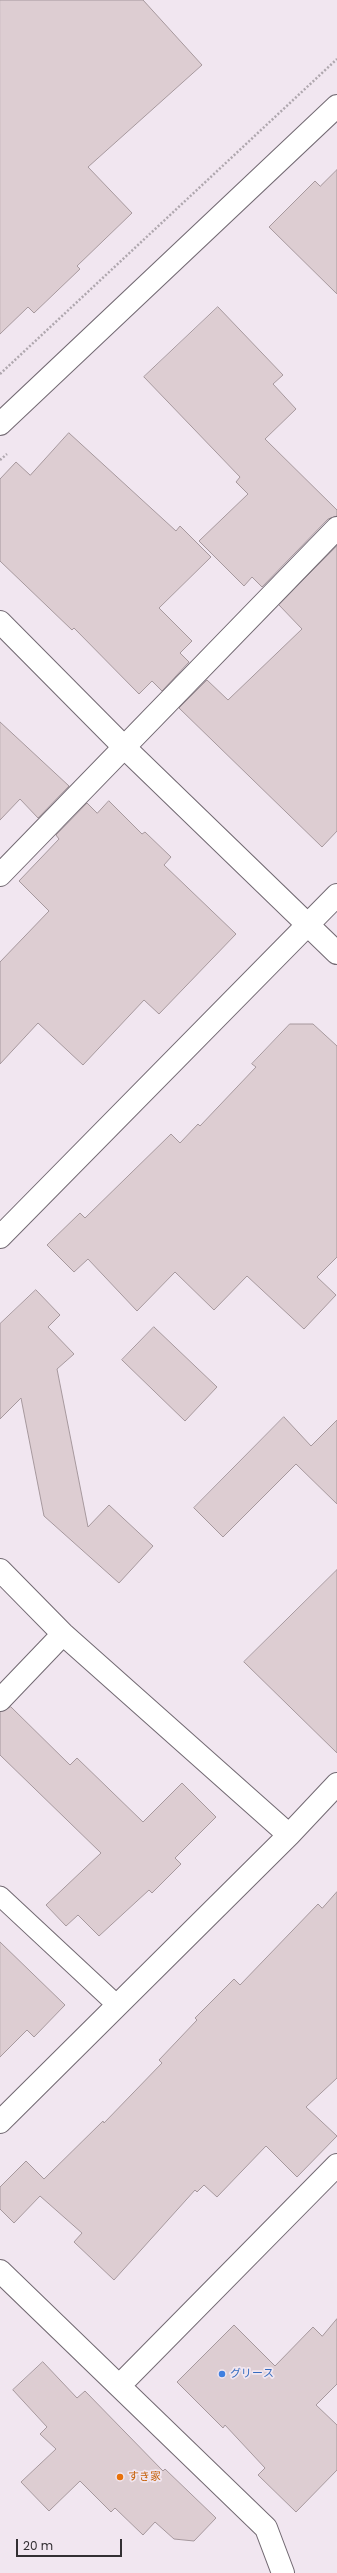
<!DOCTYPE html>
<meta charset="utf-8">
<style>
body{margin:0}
#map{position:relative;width:337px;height:2573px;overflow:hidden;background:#f1e6f0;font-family:Poppins,sans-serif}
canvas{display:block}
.scale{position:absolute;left:16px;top:2539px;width:106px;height:18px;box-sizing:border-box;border:2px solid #332f33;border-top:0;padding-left:5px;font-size:12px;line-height:14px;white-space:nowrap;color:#332f33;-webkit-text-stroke:3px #f1e6f0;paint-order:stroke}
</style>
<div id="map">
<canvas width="337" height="2573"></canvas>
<div class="scale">20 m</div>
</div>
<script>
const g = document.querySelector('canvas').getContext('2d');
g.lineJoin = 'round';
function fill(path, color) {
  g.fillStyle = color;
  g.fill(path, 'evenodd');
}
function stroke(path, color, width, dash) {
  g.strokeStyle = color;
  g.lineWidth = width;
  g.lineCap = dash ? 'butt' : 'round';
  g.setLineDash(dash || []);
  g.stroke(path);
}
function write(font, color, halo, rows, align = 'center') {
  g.font = font + ' Poppins,"Noto Sans JP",sans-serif';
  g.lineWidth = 3.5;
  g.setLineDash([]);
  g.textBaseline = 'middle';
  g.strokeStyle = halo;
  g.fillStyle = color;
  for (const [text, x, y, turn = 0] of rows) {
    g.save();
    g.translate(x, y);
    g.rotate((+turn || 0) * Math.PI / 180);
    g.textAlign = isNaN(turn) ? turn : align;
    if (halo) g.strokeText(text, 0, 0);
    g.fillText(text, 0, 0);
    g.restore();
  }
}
const building = new Path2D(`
 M0 0H143L202 65 88 167 132 213 77 266 80 269 34 313 28 307 0 334Z
 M337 170V294L269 227 315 181 320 186Z
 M218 307 283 375 273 384 296 409 265 439 337 510V516L328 519 262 587 252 577 244 586 199 541 248 494 236 482 240 477 144 377Z
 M69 433 176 531 180 526 211 557 159 608 192 641 180 653 189 662 162 691 152 681 139 694 74 628 72 630 0 561V479L16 462 30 475Z
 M337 546V831L322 847 179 708 207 680 228 700 302 629 279 605Z
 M0 722 69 786 38 818 20 799 0 820Z
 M109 801 142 834 145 832 171 857 164 865 236 934 159 1014 144 1000 83 1065 38 1023 0 1064V962L49 911 19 881 59 839 56 835 87 803 97 813Z
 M290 1024H313L337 1046V1257L317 1277 336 1295 304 1329 247 1276 214 1310 175 1272 137 1311 88 1259 74 1272 47 1245 80 1213 85 1218 171 1134 180 1143 198 1124 200 1126 256 1067 252 1064Z
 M36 1290 60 1315 48 1327 74 1354 57 1369 88 1527 109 1505 153 1546 119 1583 44 1516 21 1398 0 1419V1324Z
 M154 1327 217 1387 185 1421 122 1360Z
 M284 1417 311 1446 337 1420V1504L296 1464 223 1537 194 1508Z
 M337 1570V1753L244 1662Z
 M11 1707 70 1765 77 1758 143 1822 182 1783 216 1817 175 1858 181 1864 152 1893 149 1890 99 1936 78 1915 66 1926 46 1905 101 1853 0 1755V1712Z
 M337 1892V2078L306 2107 337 2136 297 2177 266 2146 217 2197 204 2185 197 2192 195 2190 114 2280 74 2242 82 2233 40 2196 14 2223 0 2209V2187L26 2161 44 2179 103 2121 104 2123 162 2063 159 2060 197 2020 195 2018 234 1979 240 1985 318 1904 322 1908Z
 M0 1942 65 2005 34 2037 27 2030 0 2057Z
 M337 2319V2384L316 2405 337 2425V2470L296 2512 258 2475 265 2468 225 2425 223 2428 177 2382 234 2325 275 2366 313 2327 322 2336Z
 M43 2362 77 2398 85 2391 163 2471 165 2469 216 2518 194 2541 174 2539 155 2522 143 2535 115 2508 111 2512 80 2481 49 2511 21 2482 56 2449 40 2434 47 2427 13 2390Z`);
fill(building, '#ddcdd2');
stroke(building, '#a6989d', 1);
const lane = new Path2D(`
 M0 1896 117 2005`);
const street = new Path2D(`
 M0 875 337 528
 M0 1570 63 1634 289 1835
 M0 1700 63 1634
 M0 2122 289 1835 337 1784
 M0 2271 266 2528 283 2573
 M119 2386 337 2165`);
const secondary = new Path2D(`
 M0 424 337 106
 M0 622 124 747 337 953
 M0 1237 337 895`);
stroke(lane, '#726972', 21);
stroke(street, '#726972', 24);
stroke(secondary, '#726972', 24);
stroke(new Path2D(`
 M0 374 337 59
 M0 460 7 454`), '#afa7ae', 2.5, [2, 2]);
stroke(lane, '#fff', 19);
stroke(street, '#fff', 22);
stroke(secondary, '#fff', 22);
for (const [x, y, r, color] of [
 [222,2374,4,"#3f7fe0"],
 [120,2477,4,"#e8710a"]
]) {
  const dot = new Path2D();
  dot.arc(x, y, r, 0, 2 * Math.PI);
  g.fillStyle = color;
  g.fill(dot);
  stroke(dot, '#f1e6f0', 1.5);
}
write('11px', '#366cbe', '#f1e6f0', [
 ["グリース",230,2374]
], 'left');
write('11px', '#c56008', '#f1e6f0', [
 ["すき家",128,2477]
], 'left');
</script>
